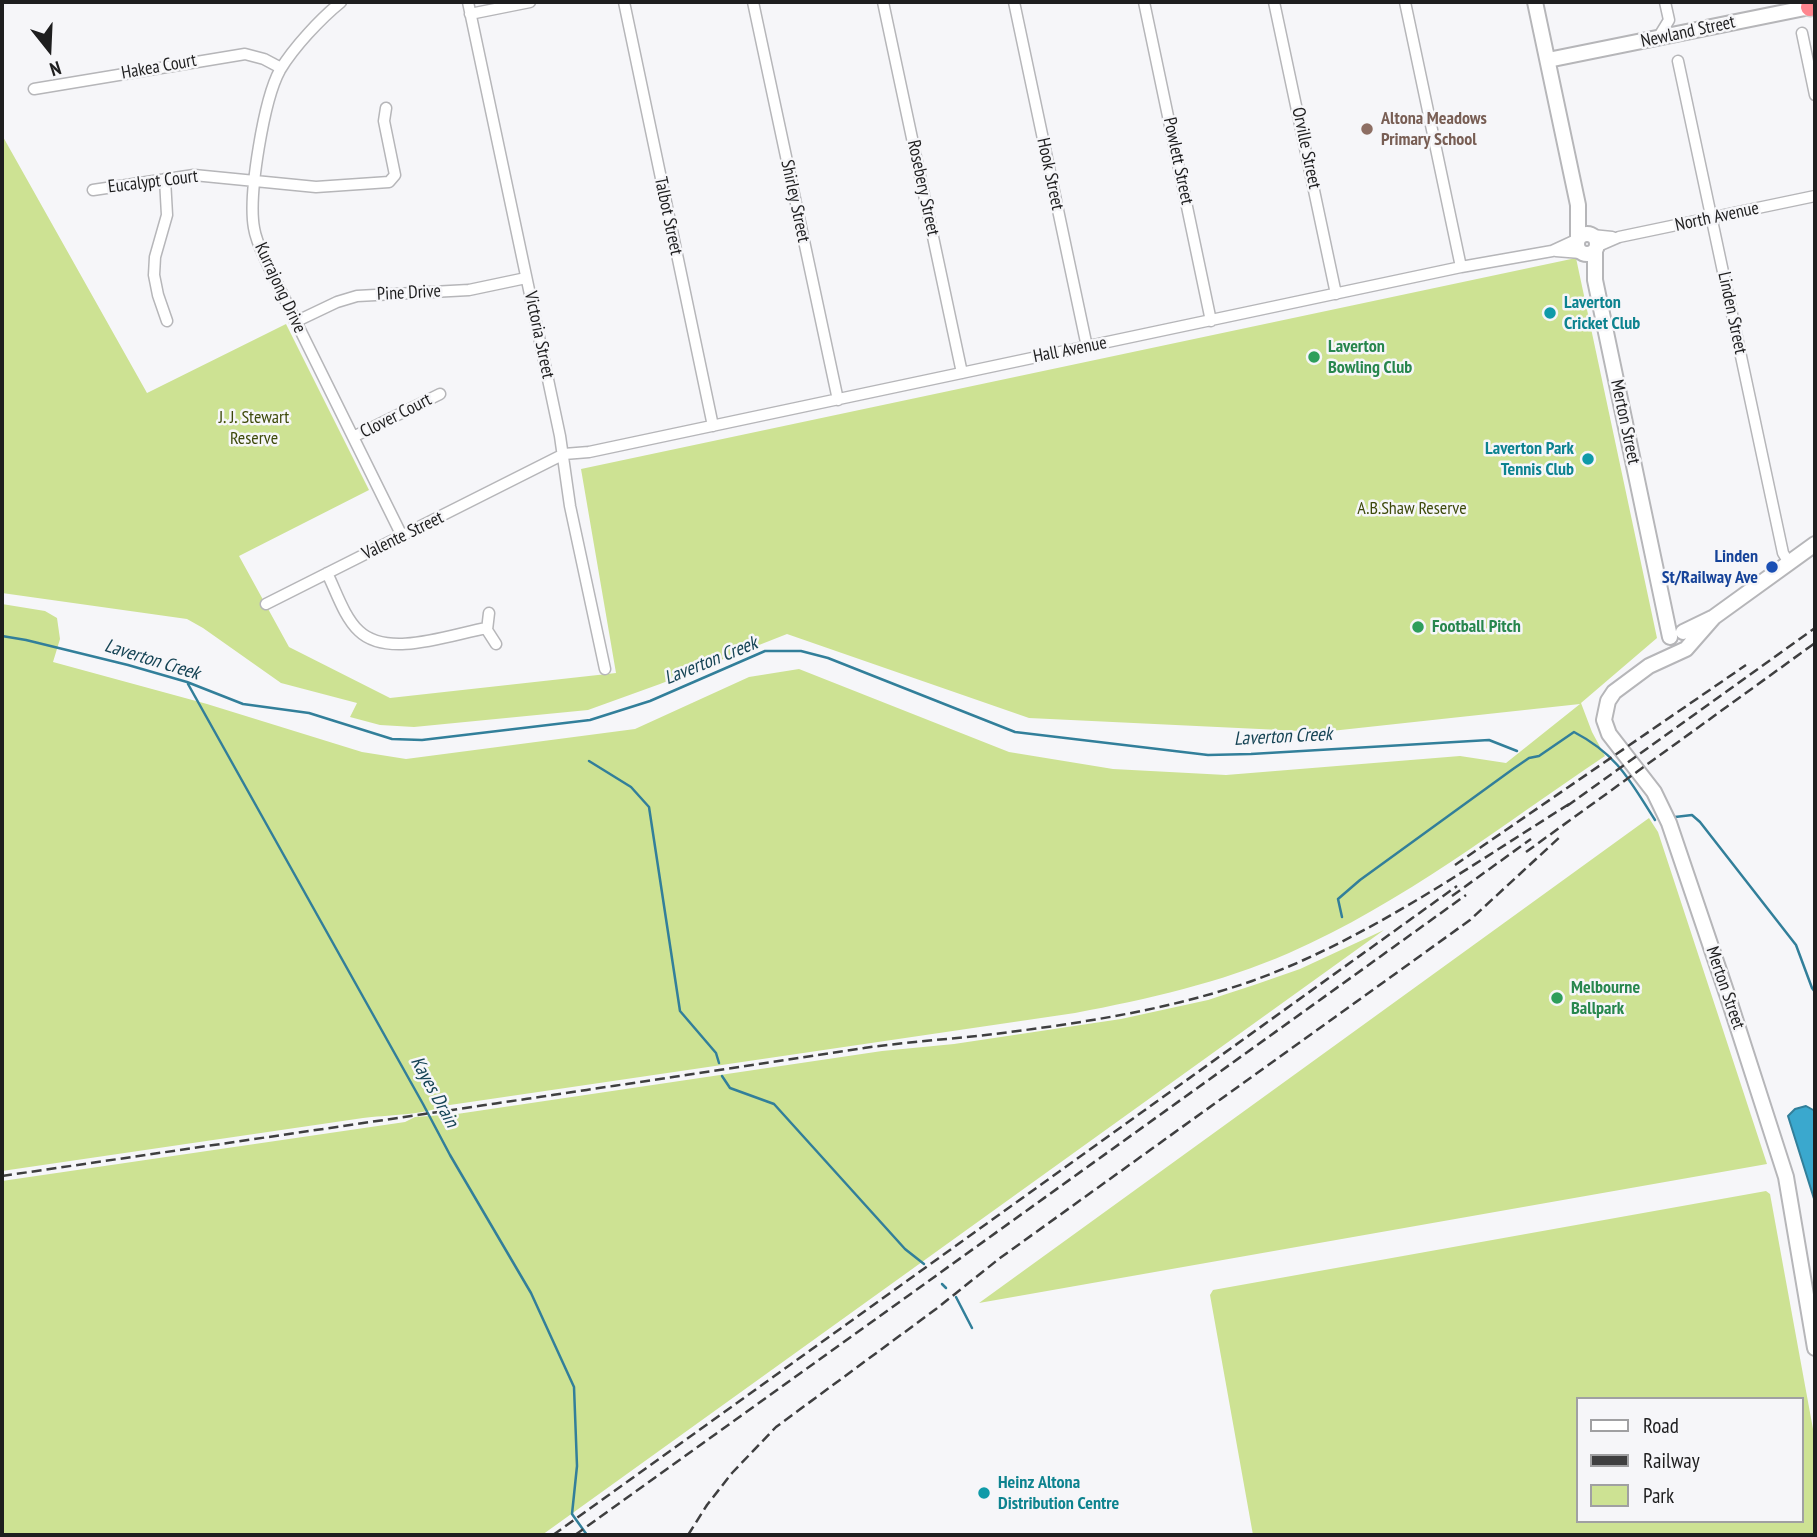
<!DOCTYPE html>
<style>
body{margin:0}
#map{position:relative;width:1817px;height:1537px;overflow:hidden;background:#f6f6f9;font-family:"PT Sans Narrow",sans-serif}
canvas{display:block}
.frame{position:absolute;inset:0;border:4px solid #1e1e1f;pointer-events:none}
.legend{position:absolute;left:1576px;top:1397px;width:228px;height:126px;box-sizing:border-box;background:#f6f6f9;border:2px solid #a0a0a2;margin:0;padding:9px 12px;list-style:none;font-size:21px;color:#1e1e1f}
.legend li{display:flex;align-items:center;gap:14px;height:35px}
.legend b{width:35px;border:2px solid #a0a0a2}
.north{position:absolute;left:14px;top:14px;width:70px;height:70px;-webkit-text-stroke:5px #f6f6f9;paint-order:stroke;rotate:162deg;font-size:19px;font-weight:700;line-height:28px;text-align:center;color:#1e1e1f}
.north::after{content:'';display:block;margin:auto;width:24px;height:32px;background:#1e1e1f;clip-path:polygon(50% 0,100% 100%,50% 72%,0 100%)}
</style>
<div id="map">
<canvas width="1817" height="1537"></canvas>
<div class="frame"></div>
<ul class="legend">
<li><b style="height:9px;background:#fff"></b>Road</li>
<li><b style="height:9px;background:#3f3f40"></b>Railway</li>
<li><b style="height:19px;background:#cde293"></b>Park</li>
</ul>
<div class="north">N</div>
</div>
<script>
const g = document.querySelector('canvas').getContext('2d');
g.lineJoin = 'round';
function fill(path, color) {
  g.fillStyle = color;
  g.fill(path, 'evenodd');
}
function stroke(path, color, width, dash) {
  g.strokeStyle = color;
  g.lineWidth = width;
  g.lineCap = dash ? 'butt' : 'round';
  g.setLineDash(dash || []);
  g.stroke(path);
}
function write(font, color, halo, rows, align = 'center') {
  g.font = font + ' "PT Sans Narrow",sans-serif';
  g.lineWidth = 5;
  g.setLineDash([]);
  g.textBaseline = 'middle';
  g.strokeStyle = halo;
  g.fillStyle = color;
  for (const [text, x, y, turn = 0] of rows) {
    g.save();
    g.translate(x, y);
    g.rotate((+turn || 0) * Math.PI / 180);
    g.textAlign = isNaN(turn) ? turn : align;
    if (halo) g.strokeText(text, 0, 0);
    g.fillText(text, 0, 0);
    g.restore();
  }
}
fill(new Path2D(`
 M2 135 147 393 286 324 369 490 239 556 289 647 390 698 616 673 581 469 1576 258 1657 638 1581 703 1592 732 1605 756C1502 825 1403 903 1289 953 1220 983 1148 999 1075 1013L443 1106C425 1115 385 1115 363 1118L2 1171V604L45 611 57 618 60 639 53 662 207 704 362 752 406 759 635 729 749 677 799 669 1009 752 1113 769 1226 775 1460 756 1506 763 1580 704 1322 732 1029 718 787 634 660 684 588 710 414 727 380 725 350 717 357 703 281 683 203 628 187 619 2 593Z
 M1649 818 1658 832 1767 1164 979 1303Z
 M1384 930 542 1535H2V1181L405 1122 415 1117 457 1114 882 1051 954 1044 1121 1019 1208 1000 1254 985 1300 969Z
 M1766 1191 1770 1194 1815 1440V1535H1253L1210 1295 1213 1290ZM1577 1399H1801V1521H1577Z`), '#cde293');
const water = new Path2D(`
 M1806 1106 1815 1111V1202L1788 1116 1795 1109Z`);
fill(water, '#3aa8ce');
stroke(water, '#327f9a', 2);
stroke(new Path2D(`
 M2 636 26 640 128 665 187 682 243 704 309 713 392 739 422 740 590 720 650 701 765 651H801L828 658 1015 732 1208 755 1251 754 1489 740 1517 751
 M188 684 423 1104 450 1155 531 1293 574 1387 577 1466 572 1514 587 1535
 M589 761 631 787 649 807 680 1011 716 1053 719 1063
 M1675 817 1692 815 1700 822 1796 945 1812 988 1815 992
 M1342 917 1338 899 1360 880 1513 769 1529 758 1539 756 1574 732C1618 755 1630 781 1655 820
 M722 1076 730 1088 774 1104 905 1249 924 1264
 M942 1284 946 1288
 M956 1297 972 1328`), '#327f9a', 2.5);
const street = new Path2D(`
 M341 2C320 19 294 47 280 70 264 99 248 195 254 228 256 241 262 252 267 263L402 536
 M468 2 560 436 570 506 605 669
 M624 2 713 426
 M753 2 838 400
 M883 2 962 373
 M1014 2 1087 347
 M1144 2 1211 321
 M1274 2 1336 294
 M1405 2 1461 267
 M470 14 530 2
 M1661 33 1669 20 1665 2
 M1802 33 1815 95
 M1678 61 1783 553 1789 563
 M34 89 245 54 264 59 281 68
 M165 179 167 215 155 257 154 275 158 295 167 321
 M93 190 194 175 316 187 389 182 395 175 384 121 386 108
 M1592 235 1612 237
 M1596 247 1619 237 1815 196
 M1556 251 1581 253
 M295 322 337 302 357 296 469 290 526 278
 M353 437 440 394
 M327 573C336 591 344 617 359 631 388 659 452 634 487 628
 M266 604 564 454 589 452 1461 267 1552 251 1578 239
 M489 613 487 630 496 644`);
const secondary = new Path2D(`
 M1535 2 1578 205V238
 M1548 60 1810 7
 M1577 244a10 10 0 1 1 20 0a10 10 0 1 1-20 0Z
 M1595 250V280L1670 637
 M1714 617 1686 649 1649 666 1614 692 1608 701 1604 720 1609 734 1654 792 1669 823 1728 997 1786 1177 1815 1348
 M1683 632 1714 617 1815 544`);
const highway = new Path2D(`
 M1810 7 1815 6`);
stroke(street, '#b6b6b9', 13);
stroke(secondary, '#b6b6b9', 18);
stroke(highway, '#d2d2d2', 21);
stroke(street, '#fff', 10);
stroke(secondary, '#fff', 14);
stroke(highway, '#fe868f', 18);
stroke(new Path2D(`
 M1567 806 1815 628
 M1526 852 1815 643
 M1455 865 1746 665
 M1452 896 1531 839
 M2 1176C289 1134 577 1092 864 1048 907 1042 951 1039 995 1034 1081 1023 1169 1010 1252 981 1368 939 1470 866 1574 801
 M553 1535 1457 886
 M575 1535 1466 895
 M688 1535 707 1505 732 1473 776 1427 936 1309 1000 1258 1470 920 1561 836`), '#3f3f40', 2.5, [10, 5]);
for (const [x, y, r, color] of [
 [1367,129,7,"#8d6e63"],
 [1550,313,7,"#0f9aa8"],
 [1314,357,7,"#2e9e5b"],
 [1588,459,7,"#0f9aa8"],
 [1772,567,7,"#1a4fb4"],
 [1418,627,7,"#2e9e5b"],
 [1557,998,7,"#2e9e5b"],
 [984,1493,7,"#0f9aa8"]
]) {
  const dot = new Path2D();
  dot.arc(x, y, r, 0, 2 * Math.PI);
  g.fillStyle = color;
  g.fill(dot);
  stroke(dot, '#f6f6f9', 2.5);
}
write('18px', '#1e1e1f', '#f6f6f9', [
 ["Newland Street",1688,32,-12],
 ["Hakea Court",159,67,-10],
 ["Orville Street",1306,148,78],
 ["Powlett Street",1178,161,78],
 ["Hook Street",1050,174,78],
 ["Eucalypt Court",153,182,-7],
 ["Rosebery Street",923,188,78],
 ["Shirley Street",795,201,78],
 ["Talbot Street",668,216,78],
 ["North Avenue",1717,217,-12],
 ["Kurrajong Drive",280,288,65],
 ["Pine Drive",409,293,-3],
 ["Linden Street",1732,313,78],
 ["Victoria Street",539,335,78],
 ["Hall Avenue",1070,350,-11],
 ["Clover Court",396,416,-27],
 ["Merton Street",1625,422,78],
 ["Valente Street",403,536,-26],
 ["Merton Street",1725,988,71]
]);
write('bold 18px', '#785e54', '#f6f6f9', [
 ["Altona Meadows",1381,119],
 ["Primary School",1381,140]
], 'left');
write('bold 18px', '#0d838f', '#f6f6f9', [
 ["Laverton",1564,303],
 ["Cricket Club",1564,324],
 ["Laverton Park",1574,449,"right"],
 ["Tennis Club",1574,470,"right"],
 ["Heinz Altona",998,1483],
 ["Distribution Centre",998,1504]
], 'left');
write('bold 18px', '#27864d', '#f6f6f9', [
 ["Laverton",1328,347],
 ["Bowling Club",1328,368],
 ["Football Pitch",1432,627],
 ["Melbourne",1571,988],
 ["Ballpark",1571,1009]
], 'left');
write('18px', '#3d490a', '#f6f6f9', [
 ["J. J. Stewart",254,418],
 ["Reserve",254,439],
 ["A.B.Shaw Reserve",1412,509]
]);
write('bold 18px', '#164399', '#f6f6f9', [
 ["Linden",1758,557],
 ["St/Railway Ave",1758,578]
], 'right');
write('italic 19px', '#164455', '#f6f6f9', [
 ["Laverton Creek",152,660,17],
 ["Laverton Creek",711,661,-22],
 ["Laverton Creek",1283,737,-3],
 ["Kayes Drain",434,1092,61]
]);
</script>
